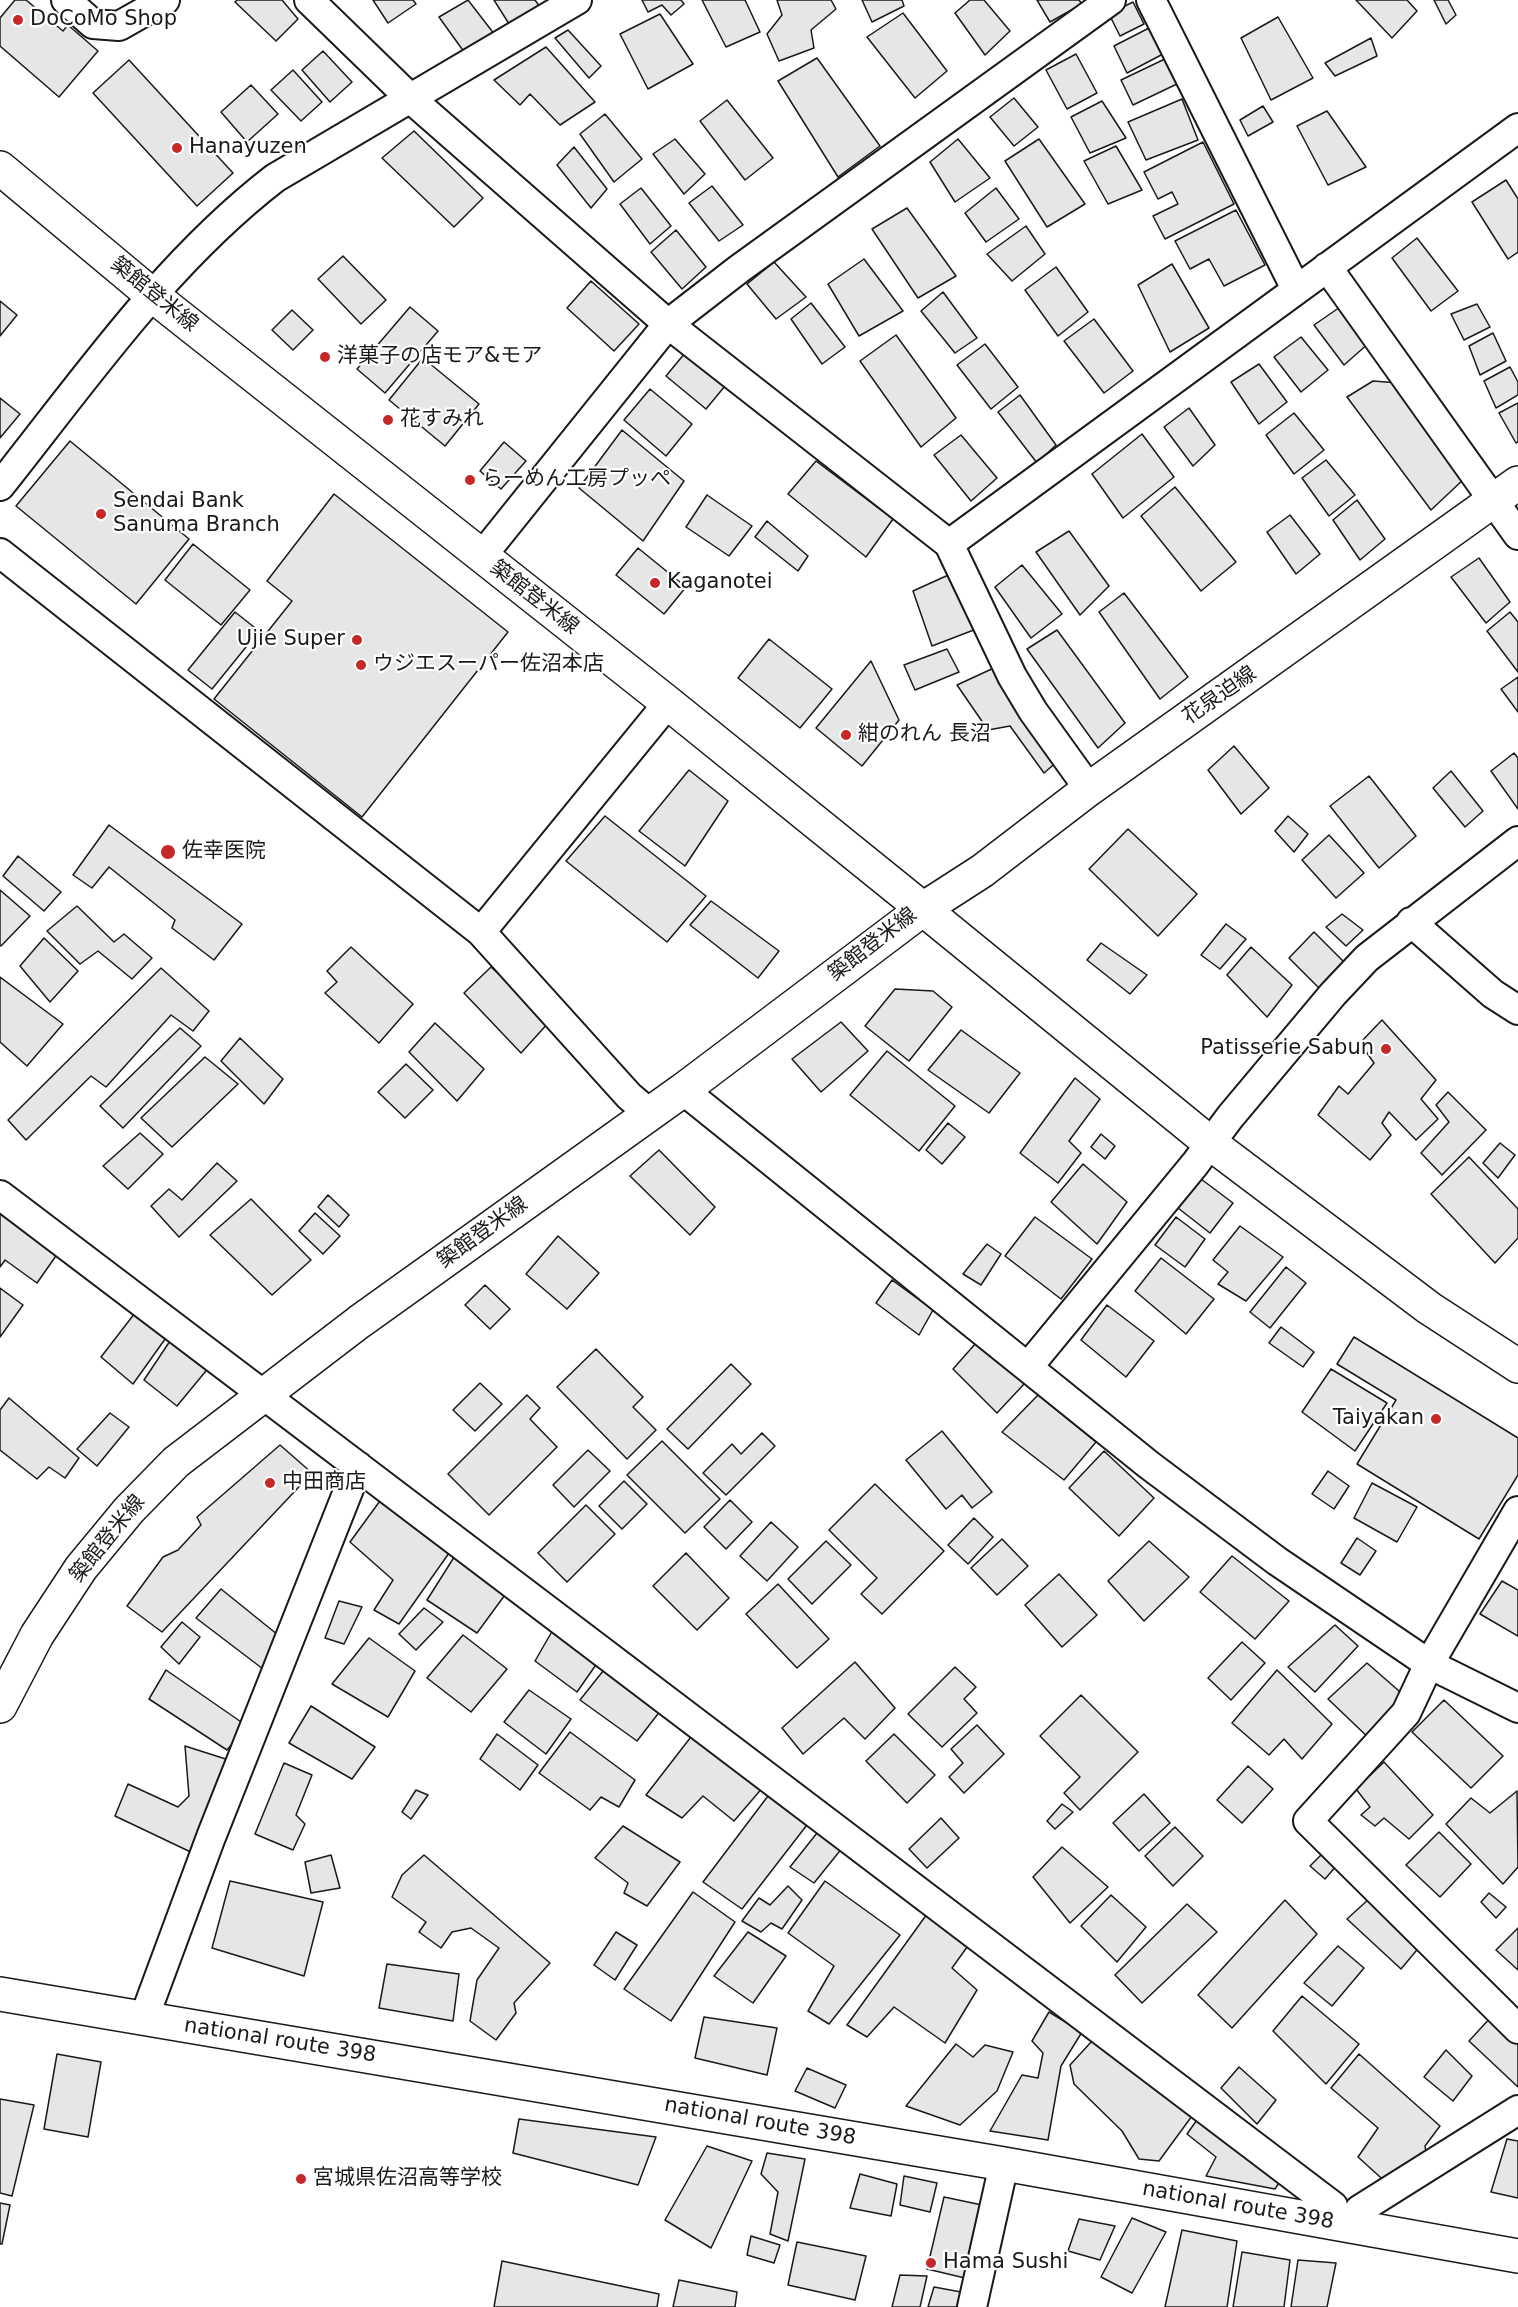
<!DOCTYPE html>
<meta charset="utf-8">
<style>
body{margin:0}
canvas{display:block;background:#fff}
</style>
<canvas width="1518" height="2307"></canvas>
<script>
const g = document.querySelector('canvas').getContext('2d');
g.lineJoin = 'round';
function fill(path, color) {
  g.fillStyle = color;
  g.fill(path, 'evenodd');
}
function stroke(path, color, width, dash) {
  g.strokeStyle = color;
  g.lineWidth = width;
  g.lineCap = dash ? 'butt' : 'round';
  g.setLineDash(dash || []);
  g.stroke(path);
}
function write(font, color, halo, rows, align = 'center') {
  g.font = font + ' "DejaVu Sans","Noto Sans JP",sans-serif';
  g.lineWidth = 4.5;
  g.setLineDash([]);
  g.textBaseline = 'middle';
  g.strokeStyle = halo;
  g.fillStyle = color;
  for (const [text, x, y, turn = 0] of rows) {
    g.save();
    g.translate(x, y);
    g.rotate((+turn || 0) * Math.PI / 180);
    g.textAlign = isNaN(turn) ? turn : align;
    if (halo) g.strokeText(text, 0, 0);
    g.fillText(text, 0, 0);
    g.restore();
  }
}
const building = new Path2D(`
 M15 0H26L63 31 68 25 98 51 59 97 0 46V18Z
 M237 0H282L298 19 276 41 235 2Z
 M373 0H413L416 4 388 23Z
 M468 0 495 35 467 56 439 17Z
 M494 0H535L540 7 511 27Z
 M642 0H681L684 4 671 15 662 5 648 12Z
 M702 0H745L760 32 726 47Z
 M777 0H831L836 9 811 30 814 48 779 61 767 34 782 15Z
 M862 0H902L904 6 872 22Z
 M970 0H984L1010 31 985 55 955 13Z
 M1037 0H1079L1082 4 1050 22Z
 M1356 0H1407L1417 11 1392 38Z
 M1434 0H1448L1456 15 1446 24Z
 M1133 2 1144 24 1120 36 1109 14Z
 M903 13 947 71 915 98 867 37Z
 M660 14 693 64 648 89 620 34Z
 M1278 17 1313 78 1271 100 1241 38Z
 M1149 28 1163 54 1127 73 1114 46Z
 M568 30 601 66 589 78 555 38Z
 M1371 38 1377 56 1335 76 1325 63Z
 M546 47 595 102 560 125 530 94 520 105 494 80Z
 M323 51 352 82 330 102 302 70Z
 M1076 54 1097 93 1067 109 1046 70Z
 M817 58 880 146 838 177 778 81Z
 M1167 58 1179 83 1133 105 1121 80Z
 M129 60 233 173 197 206 93 93Z
 M293 70 322 102 301 121 271 90Z
 M251 85 278 114 247 142 221 112Z
 M1014 98 1038 127 1014 146 990 117Z
 M1182 99 1198 140 1146 160 1128 122Z
 M727 100 773 158 745 180 700 121Z
 M1102 101 1126 138 1090 153 1071 117Z
 M1263 106 1273 122 1248 136 1240 120Z
 M1327 111 1366 167 1328 185 1297 126Z
 M605 114 642 159 614 182 580 134Z
 M414 131 483 198 454 227 382 158Z
 M675 139 705 174 684 194 653 154Z
 M958 139 990 178 955 202 930 162Z
 M1039 139 1085 204 1047 227 1005 161Z
 M1203 142 1234 204 1165 239 1153 216 1178 204 1172 192 1158 199 1144 172Z
 M1116 146 1142 190 1108 204 1084 161Z
 M574 147 607 189 591 208 557 165Z
 M1506 180 1518 199V252L1508 259 1472 202Z
 M712 186 743 225 719 241 689 203Z
 M641 188 671 226 650 244 620 204Z
 M996 188 1019 219 986 242 965 213Z
 M907 208 956 276 918 298 872 229Z
 M1236 210 1265 265 1224 286 1209 259 1190 269 1175 241Z
 M1026 226 1045 254 1012 281 987 254Z
 M676 230 706 267 682 289 651 252Z
 M1417 238 1458 291 1431 311 1392 258Z
 M343 256 386 300 361 324 318 279Z
 M864 259 903 311 859 336 828 284Z
 M774 262 806 297 776 319 747 284Z
 M1172 264 1209 328 1170 352 1138 285Z
 M1056 267 1088 312 1058 336 1025 290Z
 M591 281 639 324 614 351 567 308Z
 M943 292 977 338 955 353 921 311Z
 M0 301 17 315 0 336Z
 M811 303 845 347 822 364 791 319Z
 M1477 304 1490 327 1464 340 1451 314Z
 M1343 305 1370 342 1344 365 1314 325Z
 M410 307 438 331 385 393 357 369Z
 M292 310 313 330 293 350 272 330Z
 M1094 319 1133 371 1104 393 1064 341Z
 M1493 333 1506 361 1480 375 1469 346Z
 M896 335 956 418 921 447 860 361Z
 M1301 337 1328 370 1301 392 1274 357Z
 M985 344 1018 387 991 409 957 365Z
 M685 353 725 386 706 409 666 376Z
 M423 358 479 404 445 446 389 400Z
 M1259 364 1287 402 1259 424 1231 382Z
 M1510 367 1518 382V395L1496 408 1484 381Z
 M1373 381 1399 383 1465 478 1431 510 1347 397Z
 M650 389 692 424 666 456 624 420Z
 M1020 395 1056 445 1037 463 998 412Z
 M0 398 20 414 0 438Z
 M1518 403V442L1516 443 1499 413Z
 M1189 408 1215 445 1193 466 1164 427Z
 M1294 413 1324 450 1294 474 1266 435Z
 M622 430 684 481 643 541 579 488Z
 M1142 434 1174 477 1123 518 1092 474Z
 M961 435 997 478 971 501 934 455Z
 M70 441 189 539 136 604 16 506Z
 M504 442 526 461 501 489 480 471Z
 M1326 460 1355 495 1329 516 1302 478Z
 M816 461 893 519 866 557 788 494Z
 M1175 487 1236 562 1201 591 1141 516Z
 M334 494 508 632 362 817 214 699 292 601 267 581Z
 M707 495 752 526 729 556 686 527Z
 M1357 500 1385 539 1360 560 1333 520Z
 M1290 515 1320 554 1296 574 1267 532Z
 M767 521 808 556 798 571 755 537Z
 M1069 531 1109 586 1080 615 1036 552Z
 M193 544 250 590 221 625 165 580Z
 M638 548 686 587 664 614 616 575Z
 M1479 558 1510 602 1486 623 1451 577Z
 M1022 565 1062 614 1031 638 995 587Z
 M955 572 979 628 932 646 913 591Z
 M1124 593 1188 677 1160 699 1099 612Z
 M235 612 259 631 212 689 188 670Z
 M1510 612 1518 622V672L1487 631Z
 M1057 630 1125 723 1098 748 1027 649Z
 M769 639 832 689 800 728 738 678Z
 M947 649 959 672 915 690 904 665Z
 M871 661 899 720 862 766 816 728Z
 M996 667 1060 759 1044 773 1010 726 988 730 957 685Z
 M1518 677V712L1501 689Z
 M1234 746 1269 788 1241 814 1208 770Z
 M1514 753 1518 758V809L1491 771Z
 M689 770 728 801 685 866 639 831Z
 M1451 771 1483 811 1465 827 1433 788Z
 M1369 776 1416 836 1379 868 1330 806Z
 M605 816 706 896 667 942 566 861Z
 M1288 816 1308 834 1294 852 1275 831Z
 M109 825 242 924 214 960 172 928 175 920 109 867 92 888 73 875Z
 M1128 829 1197 894 1158 936 1089 869Z
 M1329 835 1364 873 1336 898 1302 860Z
 M18 856 61 892 44 911 3 876Z
 M0 890 30 916 1 946 0 945Z
 M711 901 779 951 758 978 690 925Z
 M77 906 114 942 124 934 152 958 132 979 98 951 80 964 47 931Z
 M1342 914 1363 930 1346 946 1326 927Z
 M1226 924 1246 939 1220 969 1201 955Z
 M1314 932 1345 963 1322 991 1289 958Z
 M44 938 78 971 50 1002 20 966Z
 M1101 943 1147 975 1130 994 1087 960Z
 M351 947 413 1004 379 1043 325 993 337 982 327 971Z
 M1251 947 1292 985 1267 1017 1227 975Z
 M491 967 550 1021 521 1053 464 993Z
 M161 968 209 1011 193 1031 171 1015 106 1087 91 1076 26 1140 8 1120Z
 M0 977 63 1024 27 1066 0 1042Z
 M895 989 933 991 952 1007 909 1061 865 1026Z
 M1382 1020 1436 1080 1421 1099 1438 1119 1416 1140 1389 1112 1382 1123 1391 1135 1370 1160 1318 1115 1339 1086 1348 1094 1374 1063 1360 1043Z
 M841 1022 868 1051 821 1092 792 1059Z
 M435 1023 484 1069 457 1101 409 1052Z
 M180 1028 201 1046 123 1128 100 1106Z
 M961 1030 1020 1073 989 1113 928 1070Z
 M240 1038 283 1079 264 1104 221 1061Z
 M887 1051 955 1106 919 1151 850 1095Z
 M205 1057 238 1084 172 1147 141 1118Z
 M406 1064 433 1090 405 1118 378 1092Z
 M1075 1078 1100 1099 1069 1141 1081 1153 1058 1183 1020 1153Z
 M1448 1092 1486 1130 1442 1175 1421 1153 1449 1122 1436 1105Z
 M948 1123 965 1137 942 1164 926 1150Z
 M140 1133 163 1154 128 1189 103 1166Z
 M1101 1134 1115 1146 1105 1159 1091 1147Z
 M1500 1143 1515 1155 1498 1178 1483 1163Z
 M659 1150 715 1207 690 1235 630 1176Z
 M1469 1157 1518 1209V1238L1495 1263 1431 1194Z
 M217 1163 237 1181 179 1237 151 1206 169 1189 182 1200Z
 M1083 1164 1127 1202 1097 1244 1051 1202Z
 M1201 1179 1233 1203 1210 1233 1178 1208Z
 M328 1195 349 1215 339 1227 318 1207Z
 M251 1199 311 1260 272 1295 210 1235Z
 M0 1209 58 1253 37 1283 5 1260 0 1267Z
 M315 1213 340 1236 323 1254 299 1231Z
 M1035 1217 1092 1259 1061 1299 1005 1256Z
 M1176 1217 1205 1239 1185 1267 1155 1245Z
 M1240 1226 1283 1257 1246 1301 1218 1284 1228 1272 1213 1260Z
 M558 1236 599 1273 567 1309 526 1274Z
 M987 1244 1001 1254 981 1285 963 1274Z
 M1161 1258 1214 1299 1186 1334 1135 1291Z
 M1286 1267 1306 1283 1270 1328 1250 1312Z
 M892 1280 933 1310 919 1335 876 1303Z
 M485 1285 510 1309 490 1329 465 1305Z
 M0 1288 23 1305 0 1337Z
 M1107 1305 1154 1341 1126 1377 1081 1340Z
 M135 1313 168 1335 133 1384 101 1357Z
 M1281 1327 1314 1352 1303 1367 1269 1343Z
 M1354 1337 1518 1438V1475L1479 1539 1357 1464 1396 1400 1337 1364Z
 M172 1338 210 1366 177 1406 144 1380Z
 M976 1343 1025 1383 997 1413 953 1369Z
 M596 1349 643 1397 633 1407 656 1430 627 1459 557 1387Z
 M731 1364 751 1384 688 1449 667 1429Z
 M1331 1369 1387 1403 1355 1451 1302 1412Z
 M480 1383 502 1404 475 1431 453 1410Z
 M527 1395 540 1408 530 1419 557 1447 489 1515 448 1474Z
 M1038 1395 1096 1442 1064 1480 1002 1432Z
 M9 1398 79 1458 65 1478 49 1467 37 1479 0 1450V1410Z
 M110 1413 129 1427 97 1466 77 1449Z
 M942 1431 992 1492 972 1508 962 1495 946 1509 906 1460Z
 M762 1433 775 1446 726 1495 703 1473 732 1444 741 1454Z
 M662 1441 720 1499 685 1533 627 1475Z
 M280 1445 312 1473 162 1632 127 1606 163 1557 178 1550 201 1525 197 1517Z
 M588 1450 610 1471 574 1507 553 1485Z
 M1104 1451 1154 1498 1119 1536 1069 1488Z
 M1328 1471 1349 1486 1334 1509 1312 1494Z
 M624 1481 647 1504 622 1529 599 1506Z
 M1372 1483 1417 1507 1397 1542 1354 1518Z
 M875 1484 944 1551 882 1614 861 1594 877 1578 829 1530Z
 M385 1494 454 1546 399 1624 374 1610 393 1580 350 1542Z
 M730 1500 752 1522 726 1549 704 1527Z
 M586 1505 615 1534 567 1582 538 1553Z
 M974 1518 993 1537 968 1564 948 1545Z
 M771 1522 798 1547 767 1581 740 1556Z
 M1357 1538 1376 1551 1360 1575 1341 1563Z
 M1002 1539 1028 1566 997 1595 971 1568Z
 M826 1541 851 1565 812 1604 788 1579Z
 M1149 1541 1189 1577 1144 1621 1108 1581Z
 M458 1551 510 1588 477 1633 427 1600Z
 M686 1553 729 1598 697 1630 653 1586Z
 M1232 1556 1289 1601 1255 1639 1200 1592Z
 M1059 1574 1097 1615 1062 1647 1025 1605Z
 M1502 1581 1518 1590V1636L1480 1614Z
 M778 1584 829 1639 797 1668 746 1614Z
 M221 1589 283 1639 263 1669 196 1618Z
 M339 1601 362 1607 344 1644 325 1638Z
 M424 1608 443 1622 416 1650 399 1634Z
 M182 1622 200 1637 179 1664 161 1647Z
 M1335 1625 1358 1646 1315 1692 1288 1667Z
 M554 1628 600 1659 577 1692 535 1661Z
 M463 1635 507 1669 471 1712 427 1678Z
 M369 1638 415 1671 388 1717 332 1684Z
 M1242 1642 1265 1663 1231 1700 1208 1678Z
 M855 1662 895 1708 865 1739 844 1718 803 1754 782 1728Z
 M1367 1663 1407 1698 1372 1741 1328 1699Z
 M607 1666 664 1706 637 1741 580 1700Z
 M955 1667 976 1687 964 1699 977 1713 942 1747 908 1714Z
 M166 1670 247 1726 227 1750 149 1699Z
 M1277 1670 1332 1724 1302 1759 1284 1739 1269 1755 1232 1723Z
 M529 1690 571 1719 546 1754 504 1722Z
 M1081 1695 1138 1752 1080 1810 1064 1793 1080 1777 1040 1736Z
 M1444 1700 1503 1756 1471 1788 1412 1732Z
 M311 1706 375 1747 352 1779 289 1743Z
 M977 1725 1004 1754 964 1793 949 1777 963 1763 951 1749Z
 M570 1732 635 1780 619 1807 601 1797 590 1810 539 1773Z
 M694 1733 764 1786 734 1821 703 1796 682 1818 646 1795Z
 M497 1734 538 1765 520 1790 480 1759Z
 M894 1734 935 1775 907 1803 866 1761Z
 M185 1746 235 1762 197 1855 115 1816 128 1784 178 1807 189 1796Z
 M1384 1762 1433 1815 1409 1839 1384 1818 1375 1826 1361 1815 1370 1807 1356 1789Z
 M284 1763 312 1775 296 1815 305 1824 293 1850 255 1834Z
 M1248 1766 1273 1789 1242 1823 1217 1800Z
 M416 1790 428 1795 411 1819 402 1812Z
 M1517 1791 1518 1867 1503 1884 1446 1824 1471 1798 1490 1813Z
 M771 1792 810 1821 742 1909 703 1882Z
 M1144 1794 1170 1823 1139 1851 1113 1823Z
 M1062 1804 1073 1812 1055 1829 1047 1821Z
 M941 1818 959 1838 927 1868 909 1849Z
 M623 1826 680 1862 647 1906 624 1893 628 1883 595 1858Z
 M1175 1827 1203 1856 1173 1886 1145 1856Z
 M821 1828 843 1847 814 1883 790 1867Z
 M1439 1832 1471 1864 1440 1897 1406 1865Z
 M1062 1847 1108 1887 1070 1923 1033 1877Z
 M1323 1853 1337 1865 1325 1879 1310 1866Z
 M331 1855 340 1888 311 1893 305 1862Z
 M424 1855 550 1963 514 2003 516 2013 496 2040 470 2021 477 1980 499 1948 471 1928 452 1932 441 1948 419 1932 426 1922 392 1897 402 1875Z
 M230 1881 323 1902 304 1976 212 1948Z
 M825 1881 900 1935 829 2024 808 2011 834 1966 788 1933Z
 M788 1886 802 1900 782 1929 771 1923 761 1932 742 1921 759 1898 770 1905Z
 M693 1892 735 1922 671 2021 624 1989Z
 M1489 1893 1506 1907 1496 1918 1481 1902Z
 M1111 1895 1146 1927 1117 1962 1081 1926Z
 M1370 1898 1421 1945 1401 1969 1347 1919Z
 M1285 1900 1317 1934 1232 2028 1198 1995Z
 M1187 1904 1217 1932 1142 2003 1115 1975Z
 M927 1914 970 1943 952 1968 977 1990 945 2043 894 2007 867 2037 847 2025Z
 M1518 1928V1970L1496 1950Z
 M616 1932 637 1945 615 1980 594 1965Z
 M748 1932 786 1956 753 2003 714 1976Z
 M1338 1946 1364 1968 1332 2006 1304 1983Z
 M387 1964 459 1974 453 2021 379 2008Z
 M1302 1996 1359 2044 1326 2084 1273 2031Z
 M1049 2012 1082 2032 1061 2066 1048 2140 990 2131 1022 2075 1038 2078 1043 2053 1032 2041Z
 M1492 2016 1518 2043V2087L1469 2041Z
 M704 2017 777 2028 767 2075 695 2058Z
 M1093 2040 1192 2116 1159 2161 1139 2159 1122 2131 1074 2084 1070 2065Z
 M956 2044 973 2057 985 2045 1013 2052 997 2091 960 2125 906 2106Z
 M1446 2050 1472 2076 1453 2101 1424 2077Z
 M57 2054 101 2062 88 2137 44 2129Z
 M1359 2054 1440 2126 1425 2146 1426 2152 1390 2186 1358 2157 1378 2128 1331 2088Z
 M1239 2067 1276 2100 1257 2124 1221 2088Z
 M807 2068 846 2085 835 2108 795 2091Z
 M0 2099 34 2105 12 2196 0 2193Z
 M1199 2117 1282 2178 1275 2189 1206 2176 1216 2157 1187 2134Z
 M519 2119 656 2137 638 2185 513 2153Z
 M1507 2139 1518 2141V2198L1491 2192Z
 M707 2146 752 2161 711 2248 665 2220Z
 M767 2153 805 2159 788 2241 770 2234 778 2192 761 2174Z
 M860 2174 897 2184 891 2216 850 2208Z
 M904 2176 937 2183 930 2212 900 2205Z
 M944 2197 982 2205 969 2279 927 2269Z
 M0 2203 10 2205 2 2244H0Z
 M1132 2218 1166 2232 1132 2293 1101 2277Z
 M1079 2219 1115 2226 1100 2260 1068 2251Z
 M1182 2230 1237 2241 1227 2307H1165Z
 M751 2236 780 2245 774 2263 747 2255Z
 M797 2242 866 2256 855 2300 788 2285Z
 M1242 2252 1290 2260 1284 2307H1233Z
 M1298 2260 1336 2263 1327 2307H1291Z
 M502 2261 659 2294 657 2307H494Z
 M900 2275 927 2276 920 2307H892Z
 M679 2280 737 2292 735 2307H673Z
 M934 2287 961 2292 959 2307H928Z`);
fill(building, '#e6e6e6');
stroke(building, '#1a1a1a', 1.5);
const minor = new Path2D(`
 M66 0 93 24 119 26 165 0
 M309 0 411 99 668 324 949 544 1518 128
 M1151 0 1296 289
 M1327 267 1518 535
 M0 486C86 378 165 263 275 178L577 0
 M949 544 1012 676 1033 711 1089 789
 M0 553 481 932 629 1096 649 1113
 M481 557 668 324 739 269 1111 0
 M1411 922 1493 994 1518 1010
 M481 932 668 703
 M683 1090 1149 1465 1277 1561 1429 1664 1518 1708
 M0 1195 1333 2206 1336 2224
 M1028 1367 1195 1164 1230 1117 1333 994 1367 958 1518 841
 M1518 1511 1429 1664 1406 1713 1308 1821 1518 2029
 M144 2018 211 1837 358 1466
 M1353 2227 1359 2210 1518 2110
 M972 2307 1004 2164`);
const tertiary = new Path2D(`
 M923 909 1210 1143 1429 1308 1518 1366`);
const secondary = new Path2D(`
 M923 909 982 871 1089 789 1518 483`);
const primary = new Path2D(`
 M0 168 152 295 668 703 923 909 683 1090 359 1322 176 1462 129 1510 81 1568 37 1635 0 1706`);
const trunk = new Path2D(`
 M0 1994 1004 2164 1518 2256`);
stroke(minor, '#1a1a1a', 32);
stroke(tertiary, '#1a1a1a', 36);
stroke(secondary, '#1a1a1a', 36);
stroke(primary, '#1a1a1a', 36);
stroke(trunk, '#1a1a1a', 36);
stroke(minor, '#fff', 28);
stroke(tertiary, '#fff', 33);
stroke(secondary, '#fff', 33);
stroke(primary, '#fff', 33);
stroke(trunk, '#fff', 33);
for (const [x, y, r, color] of [
 [18,20,6,"#c62828"],
 [177,148,6,"#c62828"],
 [325,357,6,"#c62828"],
 [388,420,6,"#c62828"],
 [470,480,6,"#c62828"],
 [101,514,6,"#c62828"],
 [655,583,6,"#c62828"],
 [357,640,6,"#c62828"],
 [361,665,6,"#c62828"],
 [846,735,6,"#c62828"],
 [168,852,8,"#c62828"],
 [1386,1049,6,"#c62828"],
 [1436,1419,6,"#c62828"],
 [270,1483,6,"#c62828"],
 [301,2179,6,"#c62828"],
 [931,2263,6,"#c62828"]
]) {
  const dot = new Path2D();
  dot.arc(x, y, r, 0, 2 * Math.PI);
  g.fillStyle = color;
  g.fill(dot);
  stroke(dot, '#fff', 2);
}
write('21px', '#1a1a1a', '#fff', [
 ["DoCoMo Shop",30,20],
 ["Hanayuzen",189,148],
 ["洋菓子の店モア&モア",337,357],
 ["花すみれ",400,420],
 ["らーめん工房プッぺ",482,480],
 ["Sendai Bank",113,502],
 ["Sanuma Branch",113,526],
 ["Kaganotei",667,583],
 ["Ujie Super",345,640,"right"],
 ["ウジエスーパー佐沼本店",373,665],
 ["紺のれん 長沼",858,735],
 ["佐幸医院",182,852],
 ["Patisserie Sabun",1374,1049,"right"],
 ["Taiyakan",1424,1419,"right"],
 ["中田商店",282,1483],
 ["宮城県佐沼高等学校",313,2179],
 ["Hama Sushi",943,2263]
], 'left');
write('21px', '#1a1a1a', '#fff', [
 ["築館登米線",154,295,39],
 ["築館登米線",534,598,38],
 ["花泉迫線",1220,696,-35],
 ["築館登米線",873,945,-38],
 ["築館登米線",483,1233,-36],
 ["築館登米線",108,1539,-51],
 ["national route 398",280,2041,9],
 ["national route 398",760,2122,10],
 ["national route 398",1238,2206,10]
]);
</script>
